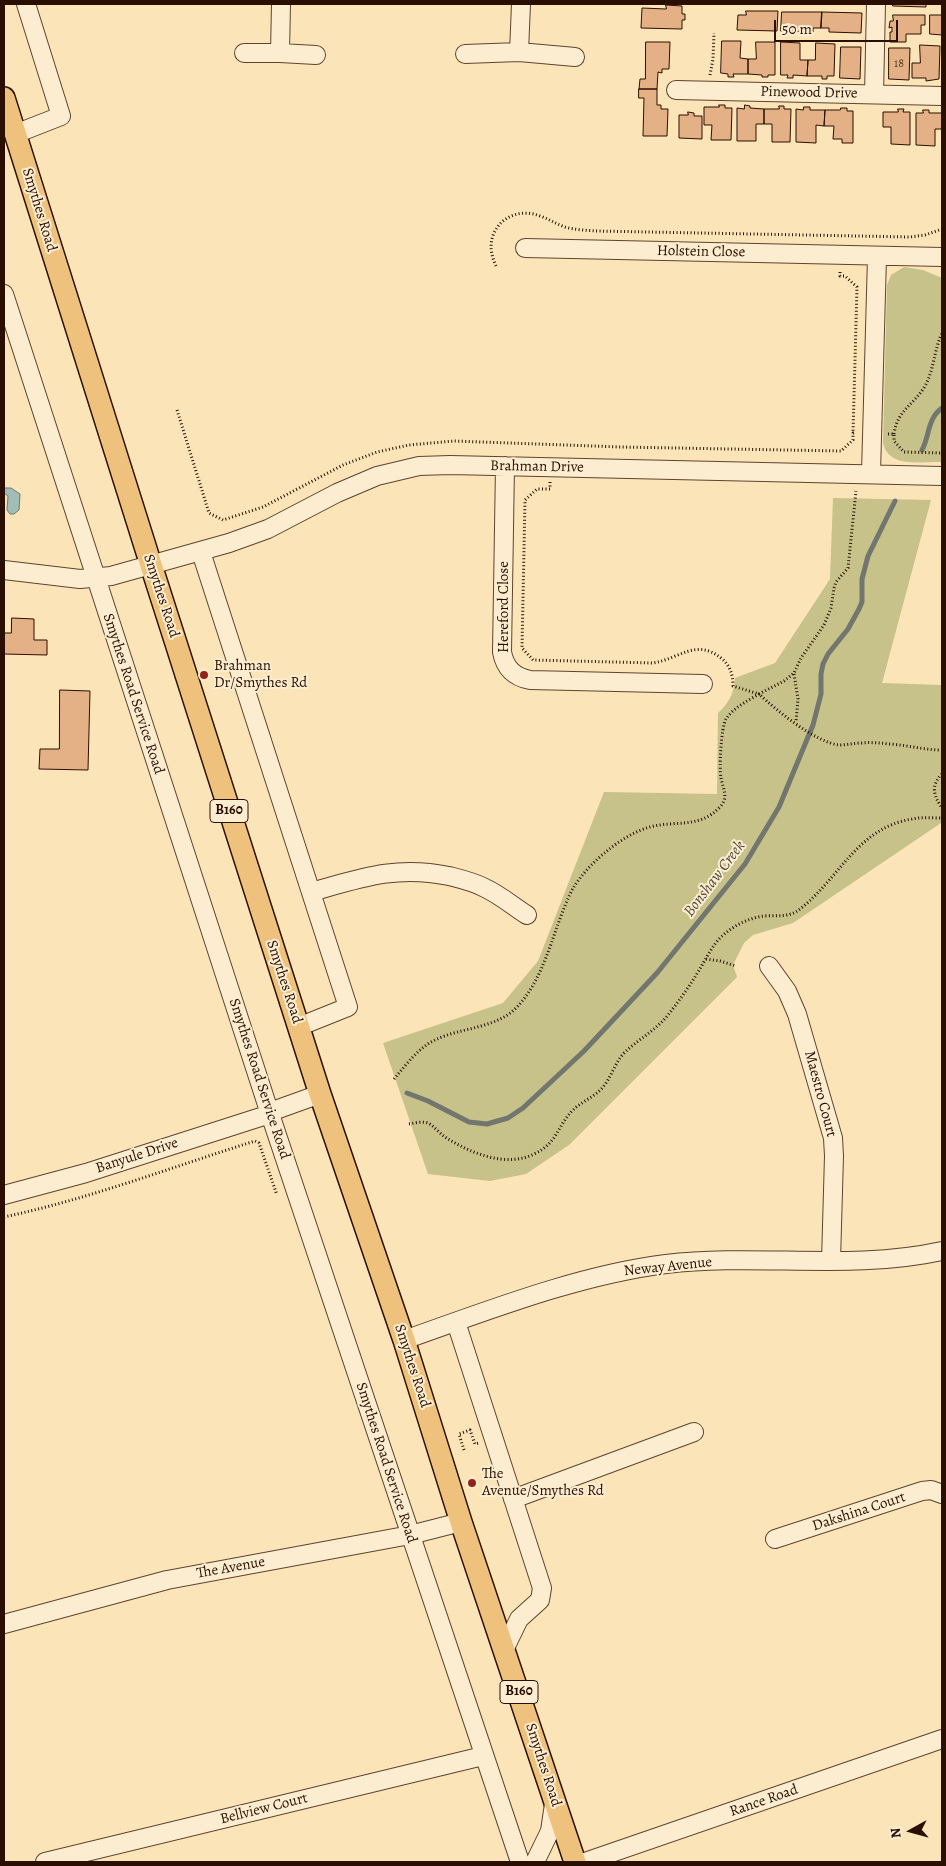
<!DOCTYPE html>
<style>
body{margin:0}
#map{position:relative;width:946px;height:1866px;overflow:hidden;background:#fbe4b7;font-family:Alegreya,serif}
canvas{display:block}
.frame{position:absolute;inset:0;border:5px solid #2a0f01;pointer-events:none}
.north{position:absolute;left:886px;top:1806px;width:50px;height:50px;-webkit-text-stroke:4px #fcedd0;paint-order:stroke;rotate:263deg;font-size:14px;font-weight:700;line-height:20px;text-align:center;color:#2a0f01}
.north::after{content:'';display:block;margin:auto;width:18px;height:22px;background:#2a0f01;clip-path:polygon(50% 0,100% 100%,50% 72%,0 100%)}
.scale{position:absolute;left:774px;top:20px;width:124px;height:22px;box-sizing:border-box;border:2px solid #2a0f01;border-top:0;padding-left:6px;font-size:15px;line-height:18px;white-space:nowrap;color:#2a0f01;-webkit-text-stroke:4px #fcedd0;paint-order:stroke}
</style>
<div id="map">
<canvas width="946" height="1866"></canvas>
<div class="frame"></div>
<div class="north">N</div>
<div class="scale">50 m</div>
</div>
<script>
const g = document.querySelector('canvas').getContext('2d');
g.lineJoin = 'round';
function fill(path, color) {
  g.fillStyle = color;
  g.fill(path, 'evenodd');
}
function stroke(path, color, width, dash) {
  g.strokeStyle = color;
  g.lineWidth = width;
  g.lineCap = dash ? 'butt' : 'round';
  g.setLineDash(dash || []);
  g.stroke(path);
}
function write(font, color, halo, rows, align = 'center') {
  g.font = font + ' Alegreya,serif';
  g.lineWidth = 4;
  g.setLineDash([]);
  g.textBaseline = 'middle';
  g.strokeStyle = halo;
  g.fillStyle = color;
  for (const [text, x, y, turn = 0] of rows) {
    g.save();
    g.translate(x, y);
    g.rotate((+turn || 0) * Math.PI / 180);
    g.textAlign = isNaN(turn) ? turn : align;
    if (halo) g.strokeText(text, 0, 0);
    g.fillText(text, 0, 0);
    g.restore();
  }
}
fill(new Path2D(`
 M904 267 923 270 942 278V462C922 461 889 469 883 443L887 285 891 275Z
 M833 498 931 500 882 683 942 685V825L941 823 793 923 753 935 744 943 733 965 737 977 569 1145 526 1174 490 1181 428 1174 383 1043 503 1003 538 961 604 792 717 794 718 713C730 702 734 693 735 678L775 663 830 579Z`), '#c6c289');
const water = new Path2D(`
 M4 488H11L20 494 19 510 14 514H10L7 510 8 496 4 493Z`);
fill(water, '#a1bdb7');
stroke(water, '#71776e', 1);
stroke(new Path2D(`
 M922 450C930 435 927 419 942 408
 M407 1093 428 1101 469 1122 487 1124 508 1118 523 1108 584 1051 657 973 745 864 779 807 813 725 821 694V674L823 664 828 654 848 629 859 609 862 602V579L868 556 895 501`), '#71776e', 5);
const building = new Path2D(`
 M893 4H926V7L893 6Z
 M666 5 682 6V14H685V20H682V29L641 28 642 8 666 9Z
 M746 11H778L777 31 737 30 738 15H746Z
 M782 12H822L821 28H813V32L781 31Z
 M822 12 862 13 861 33 829 32V28H821Z
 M893 15H925V25H921V34H906V42H890V32H892V27L889 28 890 21H893Z
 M930 15H942V35L930 34Z
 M722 41H741L740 58 748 59V74H733L734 77H728V74L721 73Z
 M646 42H670L669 69H662V73L658 72 657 89H639L640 79H645Z
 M756 42H775V75H768V77H762V75L748 74V59H756Z
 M781 42 800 43V60H808L807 76 793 75V78H787L788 75H781Z
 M816 43 835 44 834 76H827V79H822V76H807L808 60H815Z
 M920 45 940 46 939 79 926 81V78H912V63H920Z
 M841 47H861L860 79 840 78Z
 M889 48H910L909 80 889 79Z
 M639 89H657V105H661V109H668L667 136H643L644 98H639Z
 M719 105H725V108H732L731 140H711L712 125H704V107H719Z
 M745 105 750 106V108L764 109V124H756V141H737V108L744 109Z
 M779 106H784V109H791L790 142H772V124H764V109H779Z
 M804 107H810V110H825L824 126 816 125V143L796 142V109L803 110Z
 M841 108H847V111H853V143H842V139H833L834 126H824L825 110H840Z
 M898 109H904L903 112H910V145L891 144V127H883V112H898Z
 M923 110H929V113H942V129H935V146L916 145V113H923Z
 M688 112 694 113V116H702V139L679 138V115H688Z
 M12 618 34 619V640H47V655L4 654V633H11Z
 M60 690 90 691 88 770 39 769 40 749H59Z`);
fill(building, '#e4b187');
stroke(building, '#2a0f01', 1);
const minor = new Path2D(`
 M519 52 521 4
 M244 53H280L316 55
 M280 53 281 4
 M465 54 519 52 575 57
 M676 90 942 96
 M874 94 876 4
 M15 134 61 116 26 4
 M525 248 942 257
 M4 294 270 1114 520 1862
 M505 466 502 652C505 668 514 677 530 680L703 684
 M871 473 877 257
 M201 552 348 1007 298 1027
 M4 570 80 579 111 576 229 543 268 529 337 493 377 476 419 466 450 465 942 476
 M311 892C361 878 396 865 449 876 461 879 474 882 485 888 500 895 513 906 527 915
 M769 966 787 991 797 1014 833 1138 834 1156 831 1261
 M270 1112 320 1094
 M4 1195 86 1173 270 1114
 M456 1322 542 1588 540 1600 519 1619 505 1648
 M404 1340C487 1311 578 1275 666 1264 758 1253 851 1271 942 1251
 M513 1499 694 1432
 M775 1539 922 1491 931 1490 942 1494
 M4 1624 167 1580 410 1535 461 1522
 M45 1862 483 1756
 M535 1862 550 1831 554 1804
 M585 1862 942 1739`);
const major = new Path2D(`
 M4 98 151 565 320 1094 404 1340 461 1522 575 1862`);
stroke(minor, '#5e442e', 20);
stroke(major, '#2a0f01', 24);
stroke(new Path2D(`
 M710 75 713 59 714 33
 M496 266C491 255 489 244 494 233 502 215 523 209 540 216 549 219 556 224 565 227 575 230 586 230 596 231L910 237 925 235 942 229
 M840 272V276H845L857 287 853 433
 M177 410 209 513 223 520 263 507 343 465 377 452 409 445 454 441 620 447 841 451 853 440V433H856
 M888 434H894V441L904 452 942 453
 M894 434C897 410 914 405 925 386 934 370 934 350 942 333
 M550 482V489H537L525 500 522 648 533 660 653 663C679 659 696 638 721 658 730 665 733 675 733 686L759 694 784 681 794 673 801 658 824 625 831 608 834 588 836 582 848 568 856 491
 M794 674 798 699 796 722
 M942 774C930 786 934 796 942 808
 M706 959 720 961 736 966
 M394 1079C406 1065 418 1048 435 1040 461 1027 497 1029 518 1006 547 974 553 928 572 890 580 876 594 861 607 851 619 841 635 831 650 827 676 820 699 829 720 807 729 797 723 789 721 778 719 769 721 727 726 719 733 708 749 700 759 694 776 710 815 742 839 745 847 745 854 743 862 743 871 742 880 743 889 744 907 745 924 750 942 750
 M409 1124C415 1123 422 1121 428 1123 434 1126 439 1133 445 1137 470 1153 506 1168 534 1154 558 1143 557 1126 573 1110 582 1101 595 1097 603 1087 612 1076 615 1062 625 1052 639 1039 656 1030 668 1015 679 1001 689 987 698 972 705 961 711 947 721 937 733 926 748 918 764 916 777 915 789 918 800 909 840 878 857 828 912 819 922 817 932 818 942 818
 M4 1217C89 1199 172 1167 255 1141L259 1143 277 1195
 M464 1450 459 1434 470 1430 475 1444 479 1443`), '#2a0f01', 3, [1, 2.5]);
stroke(minor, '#fcedd0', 18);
stroke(major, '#eec27c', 21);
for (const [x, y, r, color] of [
 [204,675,5,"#8f2418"],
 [472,1483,5,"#8f2418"]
]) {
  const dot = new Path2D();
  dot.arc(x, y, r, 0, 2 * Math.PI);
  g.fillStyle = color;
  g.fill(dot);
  stroke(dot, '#fcedd0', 2);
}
write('12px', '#583822', null, [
 ["18",899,64]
]);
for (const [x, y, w] of [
 [229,811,38],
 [519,1692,38]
]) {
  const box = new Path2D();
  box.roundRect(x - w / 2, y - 11.5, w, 23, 4);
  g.fillStyle = '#fcedd0';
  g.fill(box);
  stroke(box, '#2a0f01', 1);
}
write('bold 14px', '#2a0f01', null, [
 ["B160",229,811],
 ["B160",519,1692]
]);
write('15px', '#2a0f01', '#fcedd0', [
 ["Pinewood Drive",809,93,1],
 ["Smythes Road",39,210,73],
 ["Holstein Close",701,252,1],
 ["Brahman Drive",537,467,1],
 ["Smythes Road",161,596,72],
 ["Hereford Close",504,607,-90],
 ["Smythes Road Service Road",133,694,72],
 ["Smythes Road",284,982,72],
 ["Smythes Road Service Road",259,1079,72],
 ["Maestro Court",820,1094,75],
 ["Banyule Drive",137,1156,-18],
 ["Neway Avenue",668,1267,-6],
 ["Smythes Road",412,1366,72],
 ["Smythes Road Service Road",386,1463,72],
 ["Dakshina Court",859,1512,-18],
 ["The Avenue",231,1568,-10],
 ["Smythes Road",543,1765,72],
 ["Rance Road",764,1801,-19],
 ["Bellview Court",264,1809,-14]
]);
write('15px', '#2a0f01', '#fcedd0', [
 ["Brahman",214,666],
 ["Dr/Smythes Rd",214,683],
 ["The",482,1474],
 ["Avenue/Smythes Rd",482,1491]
], 'left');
write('italic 16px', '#544c41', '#fcedd0', [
 ["Bonshaw Creek",715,879,-53]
]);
</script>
